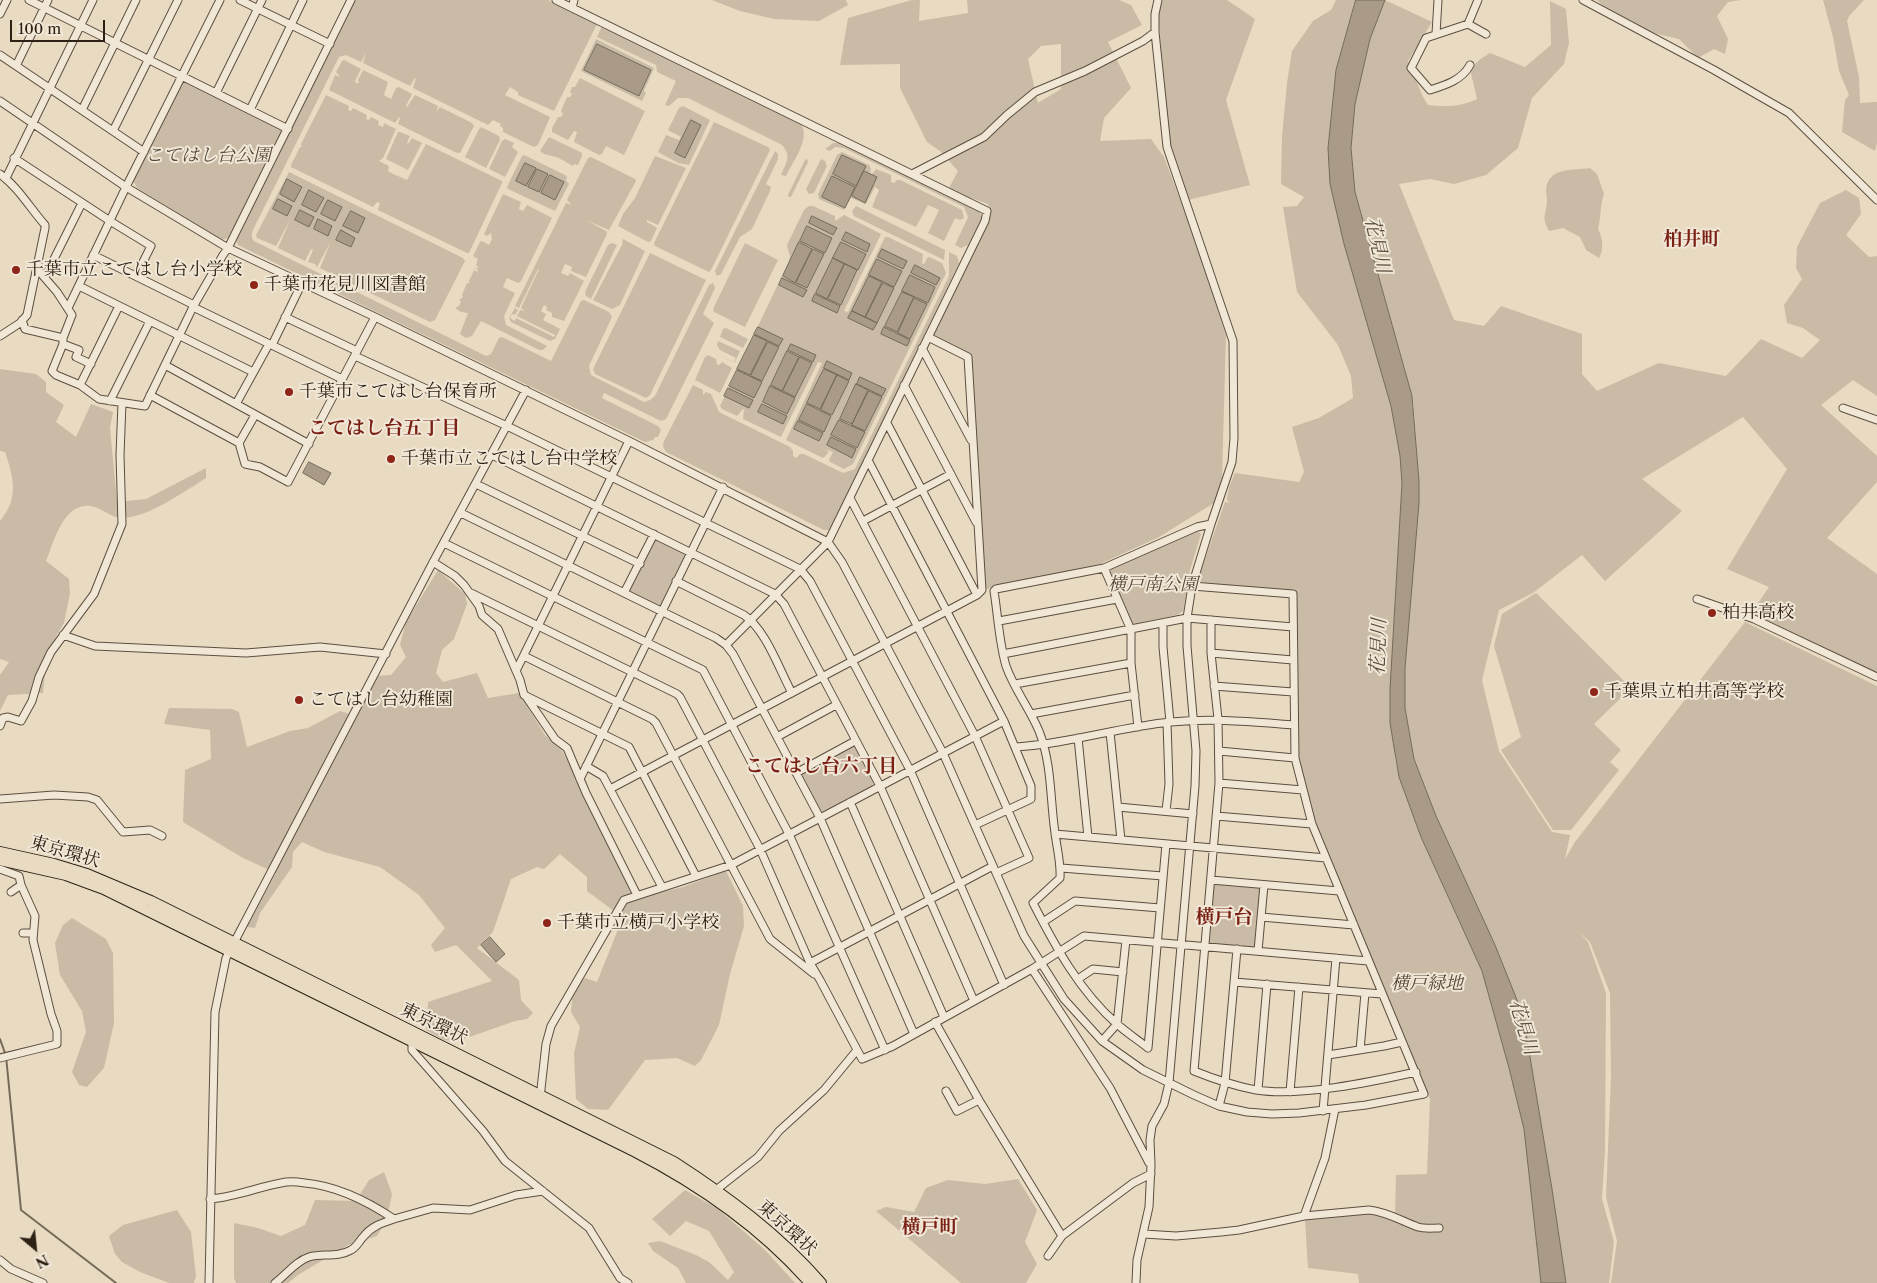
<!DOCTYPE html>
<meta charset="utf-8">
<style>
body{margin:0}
#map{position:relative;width:1877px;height:1283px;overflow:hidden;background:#e9dac2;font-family:"Libre Caslon Text",serif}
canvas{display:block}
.north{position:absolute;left:10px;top:1223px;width:50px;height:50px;-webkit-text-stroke:4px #f1e7d7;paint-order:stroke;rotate:152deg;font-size:14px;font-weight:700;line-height:20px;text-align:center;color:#2d2115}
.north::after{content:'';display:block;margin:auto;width:18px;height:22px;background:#2d2115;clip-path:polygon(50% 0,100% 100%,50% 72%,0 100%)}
.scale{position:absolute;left:10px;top:20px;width:95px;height:22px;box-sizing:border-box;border:2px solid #2d2115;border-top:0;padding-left:6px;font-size:15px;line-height:18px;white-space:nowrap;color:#2d2115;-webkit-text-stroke:4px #f1e7d7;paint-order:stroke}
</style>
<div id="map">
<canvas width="1877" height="1283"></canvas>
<div class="north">N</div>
<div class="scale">100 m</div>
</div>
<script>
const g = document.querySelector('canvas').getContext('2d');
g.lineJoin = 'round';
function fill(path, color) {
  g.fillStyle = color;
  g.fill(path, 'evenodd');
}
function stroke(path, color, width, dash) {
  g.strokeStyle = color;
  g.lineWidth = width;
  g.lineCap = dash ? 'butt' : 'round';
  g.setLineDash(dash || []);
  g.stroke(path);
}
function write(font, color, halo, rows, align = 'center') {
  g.font = font + ' "Libre Caslon Text","Noto Serif JP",serif';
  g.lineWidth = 4;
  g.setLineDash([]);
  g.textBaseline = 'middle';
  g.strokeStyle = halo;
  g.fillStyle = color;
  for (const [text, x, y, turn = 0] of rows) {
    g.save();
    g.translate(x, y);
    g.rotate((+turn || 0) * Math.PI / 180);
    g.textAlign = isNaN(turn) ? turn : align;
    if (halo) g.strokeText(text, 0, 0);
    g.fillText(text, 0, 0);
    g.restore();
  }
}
fill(new Path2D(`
 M354 0H548L597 24 554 111 518 95V92L510 87 505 95 550 117 538 145 534 147 503 132V128L500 126 501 124 493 120 488 125 413 88 416 78H415L410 86 363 63 366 53 361 62 346 55 339 57 252 232V238L254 241 486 356 491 354 499 338 502 337 551 361 581 301 584 300 609 312 612 317 589 366 591 375 644 402 650 400 655 396 709 285 713 283 715 288 703 314 714 323 666 419 661 421 604 393 602 398 658 426 661 430 658 437H655L653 440 645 442 238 245 236 240Z
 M712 0H846L848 5 819 21 774 19 740 11Z
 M912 0H920L919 21 968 13 967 0H1119L1131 5 1142 25 1108 42 1131 88 1104 118 1100 141 1151 139 1164 157 1198 247 1226 336 1222 478 1214 503 1159 537 1100 564 986 589 979 505 970 355 933 335 966 262 991 214 988 204 948 190 958 171 940 151 927 142 900 88V64L840 65 848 18ZM1061 44V89L1038 103 1028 59 1041 46Z
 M1163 0H1227L1255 19 1226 100 1250 185 1188 200 1168 140 1158 11Z
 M1336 0H1356L1350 29 1336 70 1328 148 1344 244 1391 406 1400 456 1402 483 1393 634 1395 758 1399 777 1421 837 1482 971 1509 1068 1524 1129 1541 1283H1359L1358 1274 1308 1268 1305 1219 1356 1210 1395 1214 1396 1175 1427 1174 1430 1099 1412 1061 1333 872 1316 824 1298 756 1295 690 1297 592 1203 584 1198 579 1225 502 1230 503 1227 500 1229 487 1235 473 1299 482 1304 472 1292 427 1319 418 1353 398 1351 376 1338 345 1297 292 1283 207 1297 206 1304 197 1281 184 1282 136 1287 83 1292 51 1313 21 1331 10Z
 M1385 0 1432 22 1408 61 1423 97 1428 105C1446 107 1461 107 1477 99L1470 69 1479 60 1490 53 1525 67 1551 45 1550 1 1566 9 1569 43 1564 64 1532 98 1518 148 1486 175 1454 184 1430 179 1399 184 1454 320 1484 326 1501 306 1582 334V374L1597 391 1659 363 1726 376 1761 339 1802 358 1820 340 1803 328 1787 323 1784 305 1802 279 1796 268 1797 247 1820 203 1846 190 1859 198 1861 214 1846 235 1869 257 1877 256V396L1853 380 1821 405 1877 456V482L1827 538 1877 574V673L1759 618 1750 615 1769 587 1727 569 1787 469 1743 417 1642 479 1682 511 1605 581 1582 555 1533 593 1499 610 1482 680 1499 751 1552 832 1570 835 1565 859 1575 842 1745 622 1877 686V1283H1611L1617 1241 1606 1197 1611 1076 1610 993 1590 942 1579 932 1588 942 1606 993 1605 1150 1602 1199 1614 1242 1609 1283H1566L1552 1189 1523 1015 1495 945 1436 816 1414 758 1405 708V669L1419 481 1413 399 1355 191 1351 148 1355 104 1370 39Z
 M1597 0H1741L1728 2 1717 16 1728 39 1725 54 1714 49 1698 58 1679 39 1623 26Z
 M1823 0H1864L1849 16 1847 21 1859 77 1860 103 1877 102V143L1875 151 1842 132 1845 100 1849 95 1839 71 1833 37Z
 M602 26 800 123C812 137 793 161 786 176L781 175C786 163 792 156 782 145L688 98H678L669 106 665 105 676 81 657 72 656 65 597 37Z
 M596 39 654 68 644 91 646 93 642 101 581 71Z
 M344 60 361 69 355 81 356 83H359L358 80 363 70 388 82 384 95 391 99 396 88 399 87 412 94 406 106 407 107 415 95 438 106 436 112 440 107 472 123 474 126 460 153H457L398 124 400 118 399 117 395 123 329 90 335 75 340 77 336 72 342 61Z
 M580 78 645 111 624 155 606 146 602 154 599 155 574 142 577 132 574 131 568 140 552 132V128L558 117H561L563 114 561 111 567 97H570L572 94 570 92 572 87H575Z
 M186 81 280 128 282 132 230 237 222 240 137 188 133 180 181 83Z
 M326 95 349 106 348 110 351 111 353 108 367 115 366 119 369 120 371 117 379 121 378 125 383 127 384 123 396 129 383 158 379 161 389 166 388 171 397 176 399 174 398 176 407 180 426 144 502 181V183L469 253H467L378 210 380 203 377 202 373 207 291 167V165L300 147H302L301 144Z
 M683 106 710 120 689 165 678 163 658 152 666 135 679 140 681 137 668 130 679 108Z
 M714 122 768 147 770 150 711 270 709 272 655 246 654 243Z
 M481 127 499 136 500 140 486 168 465 157 479 129Z
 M398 132H400L410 136 407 143 408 144 412 138 422 143 408 170 386 159Z
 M549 137 582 153V156L578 165 574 164 573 166C567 163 559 157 552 156 547 154 545 156 540 151Z
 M505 139 514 143 512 147 518 152 505 177 489 169 502 141Z
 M833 143H840L979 211 982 218 968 245 961 248 955 245 968 217 964 207 844 148 835 147 830 151 825 149Z
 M775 151 778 154V159L766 184 771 187 770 191 752 229 740 237 721 274 717 276 715 271Z
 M842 152 869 165 871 169 870 173 872 174 876 169 891 175V182L894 183 897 180H900L962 210 964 218 960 220 955 218 944 241 928 233 939 210 928 205 916 227 872 207 879 190 875 187 866 204 851 198 844 210 819 199 818 194 837 155Z
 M524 155 567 176 566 180 569 184 555 211 508 189 507 187 522 156Z
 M655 156 686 168 658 225 647 220V222L657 228 651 241 648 242 618 226 623 214 635 198Z
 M591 157 635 179 636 181 609 230 586 220 606 231 607 234 586 277 571 271 572 267 565 264 561 273 568 276 570 273 584 281 564 321 552 317V313L546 310 547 307 544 305 541 311 546 314 543 320 560 329 555 339 550 341 511 322 509 318 515 308 518 310 515 315 512 314 510 318 515 321 516 318 554 337 555 335 517 316 520 310 525 311 521 308 539 269H538L519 308 515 306 566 203 572 205 567 200 588 158Z
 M807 159 808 162 791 197H789L788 195 805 160Z
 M821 159 825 161 827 166 814 193 809 194 806 189Z
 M1590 168 1597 174 1604 194C1600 206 1601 217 1598 229 1603 238 1604 250 1599 258L1586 250 1580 237 1563 228 1549 231C1541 216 1546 216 1547 201 1547 197 1546 193 1546 189 1549 166 1574 171 1590 168Z
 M289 172 463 258 465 261 435 320 430 322 333 275 332 272 330 273 320 268 331 241 317 267 315 264 308 262 313 250 311 249 305 261 278 248 290 220 276 246 257 238 256 235Z
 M503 194 521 202 519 209 523 211 527 205 552 218 521 281 518 283 507 278 503 287 515 293 504 316 506 325 547 346 543 350H539L481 321 472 336 466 338 460 334 468 313 461 312 455 308 459 306 461 302 459 300 463 297 462 295 467 283H470L469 281 474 270 477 272 478 270 475 268H479L476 265 478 259 473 256 480 242 482 241 489 245 492 239 491 233 487 236 484 234Z
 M809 206H813L835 216V221L844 215 881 234 844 311 848 312 885 237H888L923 254 922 263 917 261 924 264 927 258 929 257 942 263 946 273 853 464 844 469 830 462 829 460 833 452 825 449 829 452 823 458 786 440 822 363 818 362 781 437 743 419 744 410 749 412 743 409 737 416 722 409 720 406 789 261 790 257 787 245 804 210Z
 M856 206 945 250 944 260 854 216 852 211Z
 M623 239 645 251 620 305 612 309 593 300 623 243 622 242Z
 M612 243 617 245 591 299 586 296 585 292 608 245Z
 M745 243 778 260 745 327 714 312 713 309Z
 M949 252 957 256 959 263 830 530H824L666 452 663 446 664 441 693 385 703 390V395L706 392 711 394 719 412 790 447 793 451V456L796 458 800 454H804L843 473 855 469 949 276Z
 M650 253 706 280 650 395 646 398 595 374 593 369Z
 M726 328 748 339 743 348 720 337 723 329Z
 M718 341 740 351 735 362H733L715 354 734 362 736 358 720 350 717 345Z
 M708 355 716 359 717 364 719 365 722 362 732 368 720 393 695 380 705 357Z
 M0 369 36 374 46 382V392L64 405 56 422 76 437 91 404 113 412 110 428 117 502 146 499 206 468V478C185 491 149 517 123 518 113 519 102 508 91 506 63 502 54 542 46 561L69 579 70 593 64 623 47 652 43 693 8 695 0 711V675L9 662 0 659V521C19 498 14 479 5 452L0 451Z
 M1197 530 1201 534 1190 570 1183 611 1177 615 1132 624 1107 569Z
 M657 538 684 551 685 554 660 606 657 607 629 592 628 589 653 539Z
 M438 570 465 594 467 604 454 639 442 650 436 673 443 682 477 673 488 698 519 693 545 735 561 749 577 778 636 898 683 887 726 871 743 906 744 926 730 974 719 1025 701 1060 695 1066 677 1058 645 1060 608 1110 588 1109 576 1099 574 1053 580 1027 571 1012 573 989 585 978 597 982 619 927 622 917 587 891V877L560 854 544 869 537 867 511 879 493 932 477 948 519 980 521 1000 533 1013 527 1019 515 1021 458 1041 444 1040 426 1030 428 1002 492 981 456 945 435 952 431 945 445 928 419 895 380 867 324 852 302 842 293 852 292 867 260 913 255 928 247 927 276 873 243 858 183 822 185 770 211 759 210 730 164 724 169 708 232 709 239 712 247 747 290 731 308 728 340 711 356 716 374 676 391 675 406 657 400 645 406 622Z
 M1536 593 1631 688 1594 724 1621 750 1610 762 1619 770 1571 830H1553L1501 750 1521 737 1494 646 1502 614Z
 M855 745 874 781 872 786 823 812 820 811 800 775Z
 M1215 882 1257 886 1260 889 1255 945 1253 947 1209 943 1207 940 1212 885Z
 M72 918 106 939 113 953 114 1023 104 1068 87 1087 79 1085 72 1072 86 1032 82 1011 60 975 55 943 63 925Z
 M384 1172 392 1194 387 1219 377 1236 348 1245 298 1275 288 1283H236L234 1278V1223L258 1228 281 1236 305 1225 315 1200 356 1201 369 1180Z
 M1018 1179 1037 1210 1025 1242 1037 1264 1026 1283H961L876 1211 886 1207 914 1212 926 1188 948 1180 985 1184Z
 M685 1190 718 1209 765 1250 795 1283H686L678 1268 653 1251 648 1243 660 1241 696 1255 709 1262 728 1280 734 1272 709 1231 686 1221 670 1236 652 1219Z
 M177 1210 191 1232 196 1276 194 1283H169L140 1272 122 1262 115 1254 109 1236 123 1225Z`), '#c9bba5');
const water = new Path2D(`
 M1356 0H1385L1370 39 1355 104 1351 148 1355 192 1412 396 1419 481V503L1405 668V708L1414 759 1436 816 1495 945 1523 1015 1552 1189 1566 1283H1541L1524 1129 1509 1068 1482 971 1421 837 1399 777 1390 723V689L1402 483 1400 456 1391 406 1344 244 1330 184 1328 148 1336 70Z
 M597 44 651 70 639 96 584 70Z
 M691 120 701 125 685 158 675 153Z
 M842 155 866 166 856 186 833 174Z
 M525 163 536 168 526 186 516 181Z
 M537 169 548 174 539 192 528 187Z
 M864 171 877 177 865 203 852 196Z
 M550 175 564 182 555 200 541 193Z
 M832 176 855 187 845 208 822 197Z
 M287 179 302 187 294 202 280 194Z
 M309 190 324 198 316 212 302 205Z
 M278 199 292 206 287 216 273 209Z
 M328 200 342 207 335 221 321 214Z
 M300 210 314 217 309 227 295 220Z
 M351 211 365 218 358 233 343 226Z
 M812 216 837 228 833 235 809 223Z
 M318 219 332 226 328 236 314 229Z
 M807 226 832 238 825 253 800 241Z
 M341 230 355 238 351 247 336 240Z
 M846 232 870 244 867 252 842 240Z
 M799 242 812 249 795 283 783 276Z
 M841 242 866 254 858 270 833 258Z
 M813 249 824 254 807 288 796 283Z
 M882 249 907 261 903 269 878 257Z
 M833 258 844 264 827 299 816 293Z
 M877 259 902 271 894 287 869 275Z
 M845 264 857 270 841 305 828 299Z
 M915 265 940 278 936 285 911 273Z
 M910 275 935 287 928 303 902 291Z
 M869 276 882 282 865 317 852 311Z
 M782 278 807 290 803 297 779 285Z
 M883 283 894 288 877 323 866 317Z
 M902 292 914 297 897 332 885 326Z
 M815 294 840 306 837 313 812 301Z
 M914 298 927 304 910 339 898 333Z
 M852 311 877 323 873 330 848 318Z
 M758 327 783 339 779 346 754 334Z
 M884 327 910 340 907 346 881 334Z
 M754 335 767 341 750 375 737 369Z
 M768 342 779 347 762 381 751 376Z
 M791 344 816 355 813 362 788 350Z
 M787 351 799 357 782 391 771 385Z
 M800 357 812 363 795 397 783 391Z
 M827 361 852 373 849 380 824 368Z
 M824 369 837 375 820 409 807 403Z
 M737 370 762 382 754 398 729 386Z
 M837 375 849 381 832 415 821 410Z
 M860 377 886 389 882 396 857 384Z
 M856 384 868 390 852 424 840 419Z
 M770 386 795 398 787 414 763 402Z
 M728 388 753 400 749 408 724 396Z
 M869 391 882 397 865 431 852 425Z
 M762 404 787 416 783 424 758 412Z
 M807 404 831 416 824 432 799 420Z
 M839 420 865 432 857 448 831 435Z
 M798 421 823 433 819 441 794 429Z
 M831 437 856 449 852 458 827 445Z
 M309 462 331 473 324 485 303 473Z
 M490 937 505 954 496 962 481 945Z`);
fill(water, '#a99b87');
stroke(water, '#776a59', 1);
stroke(new Path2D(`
 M0 1039 6 1056 21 1210 116 1283`), '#776a59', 2);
const minor = new Path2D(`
 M29 0 288 129
 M240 0 330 44
 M556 0 987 211 985 221 828 542 726 645
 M1583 0 1714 70 1789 113 1877 200
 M572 8 574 0
 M0 14 7 0
 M1468 24 1486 34
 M1436 34 1438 0
 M0 55 144 152
 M1470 65C1462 80 1446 85 1430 90L1411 68 1426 38 1468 24 1478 0
 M16 66 48 0
 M216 93 262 0
 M0 101 126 187 228 248 375 317 629 441 828 542 842 562 943 753 1024 936 1064 999 1102 1041 1143 1070 1194 1095 1219 1106 1247 1112 1272 1114 1299 1113 1366 1105 1424 1094 1312 824 1295 758 1293 594 1192 586
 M82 110 136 0
 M250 110 303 0
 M113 131 178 0
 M14 158 110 221 151 246 136 276
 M0 174C18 187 30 208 45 225V228L27 315 20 323 0 336
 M912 174 984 137 1007 115 1035 92 1085 71 1143 41 1155 32
 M6 178 93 0
 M93 255 194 305
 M38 270 57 292 72 315 63 338V344L52 371 56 375 80 385 99 399 145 406 193 307 223 255 228 248 351 0
 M45 277 82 203
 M79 286 253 372
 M193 307 342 379
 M68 308 126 187 220 0
 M285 317 357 351
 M22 320 25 329 63 338
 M63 344 79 350 76 357 91 364
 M272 345 302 283
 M922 348 971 440
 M355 356 507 426 800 569 810 581 910 770 1004 985
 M165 365 309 444
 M80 385 119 306
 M904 385 976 522
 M150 395 239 443
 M110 401 150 321
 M236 404 269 344
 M1843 408 1877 420
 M255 415 239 443 245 464 260 467 288 482 375 317
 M887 423 977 595
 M492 455 775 594 784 604 880 786 974 1001
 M868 460 1004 721 1031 786V799L975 825
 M476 484 640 564
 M850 498 975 736 1029 858 996 873
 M461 513 716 638 726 645 733 654 820 818 914 1034
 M863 521 951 474
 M444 543 703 670 789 834 885 1050
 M433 562 455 576 464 585 479 606 482 615 498 629 520 680 524 695 629 747 696 876
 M1104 568 1197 527 1211 524
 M676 581 744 615C766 630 779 669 792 693
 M471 593 677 694 680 697 760 849 810 963 820 980 862 1059 893 1046 1032 969 1084 936 1368 961
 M624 593 654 534
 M1697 599 1754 619 1877 677
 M1211 620V653L1218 719 1219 783 1194 1071C1214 1079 1234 1086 1256 1090 1301 1097 1371 1082 1416 1072
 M999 621 1117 599
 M1163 624V647L1170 722
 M63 635 95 646 246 653 320 647 386 654
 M1211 653 1293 660
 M1003 654 1187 618 1293 627
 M524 656 652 719 656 723 770 939 814 974
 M516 671 629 441
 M1015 684 1131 663
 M1214 686 1293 692
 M525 695 555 739 567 748 586 793 637 895
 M1031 714 1135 695
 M0 726 3 718 8 717 21 721 32 701 39 677 51 652 94 594 122 524 120 455 122 403
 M1138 727 1131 663V630L1104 568 996 589 994 591C998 616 999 642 1006 666 1014 689 1030 709 1039 731 1052 764 1050 799 1055 833 1057 849 1061 863 1060 878L1033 903C1055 946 1080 992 1117 1024 1127 1033 1138 1040 1148 1048L1166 844
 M1110 732 1121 840
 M777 737 836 705
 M1078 738 1088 837
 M1015 747C1068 744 1119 727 1171 722 1213 718 1252 722 1294 725
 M1219 751 1295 758
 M586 766 603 776 662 887
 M796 773 855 741
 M580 779 723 487
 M1219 783 1303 790
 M610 789 977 595 982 590 968 357 928 337
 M0 799 54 795 88 797 97 800 123 832 150 830 162 836
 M850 802 944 1017
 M1118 807 1193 814
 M1166 811 1169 784 1167 722
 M1216 816 1312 824
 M1055 834 1326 858
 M1061 868 1163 876
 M0 869 19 876 21 885 11 892
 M1211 880 1339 891
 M1261 917 1354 925
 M1043 922 1075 901 1160 908
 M23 933H32
 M1258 951 1264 885
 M810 963 993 866
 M1032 969 1110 1088 1149 1163
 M1078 979 1093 969 1123 972
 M1234 982 1382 994
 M935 1022 979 1100 1062 1236
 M415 1039 412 1046V1050L483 1131 505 1161 589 1228 620 1278 628 1283
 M1102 1041 1117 1024 1126 940
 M1360 1050 1365 993
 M1328 1055 1384 1046 1402 1042
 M0 1058 57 1044V1031L51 1014 33 940 35 916 21 885
 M1258 1090 1267 984
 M946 1091 957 1111 979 1100
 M1290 1092 1299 987
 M540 1098 546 1044 551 1026 624 900 731 865 1004 721
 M1219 1106 1225 1083 1237 949
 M1323 1111 1336 958
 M716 1190 758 1157 779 1131 824 1090 857 1050
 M210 1199C237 1197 260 1186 286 1182 292 1181 299 1182 305 1183 338 1186 367 1201 394 1219L433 1208 470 1210 516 1195 543 1191
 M1304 1216 1325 1158 1335 1109
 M1144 1234 1176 1236 1221 1232 1239 1230 1304 1216 1369 1210C1388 1212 1401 1221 1418 1227 1425 1229 1432 1228 1439 1228
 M1048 1256 1062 1236 1133 1183 1151 1174
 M0 1260 11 1269 43 1283
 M209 1283 215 1012 226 958 432 564 526 390
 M275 1283C286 1275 296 1261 309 1257 323 1253 337 1258 351 1250 357 1247 359 1241 364 1236 372 1226 382 1223 394 1219
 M1136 1283 1137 1260 1149 1207 1151 1165 1150 1140 1152 1126 1164 1104 1169 1083 1195 786 1196 751 1187 646V618L1192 586 1211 524 1232 462 1234 438 1233 341 1167 147 1155 32V14L1158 0`);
const highway = new Path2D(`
 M0 852 54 864 87 874 151 901 674 1162C728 1197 778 1234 821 1283
 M0 860 66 875 104 889 634 1151C700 1185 761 1227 810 1283`);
stroke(minor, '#5c4f40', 9);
stroke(highway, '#2d2115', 12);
stroke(minor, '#f1e7d7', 7);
stroke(highway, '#e9dac2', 10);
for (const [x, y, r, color] of [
 [16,270,5,"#8f2418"],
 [254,285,5,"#8f2418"],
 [289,392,5,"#8f2418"],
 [391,459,5,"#8f2418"],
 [1712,613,5,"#8f2418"],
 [1594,692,5,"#8f2418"],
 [299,700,5,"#8f2418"],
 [547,923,5,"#8f2418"]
]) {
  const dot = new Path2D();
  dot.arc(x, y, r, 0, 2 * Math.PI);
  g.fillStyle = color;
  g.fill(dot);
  stroke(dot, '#f1e7d7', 2);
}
write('italic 18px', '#544839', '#f1e7d7', [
 ["こてはし台公園",208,156],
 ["横戸南公園",1153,585],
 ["横戸緑地",1427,984]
]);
write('18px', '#2d2115', '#f1e7d7', [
 ["千葉市立こてはし台小学校",26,270],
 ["千葉市花見川図書館",264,285],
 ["千葉市こてはし台保育所",299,392],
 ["千葉市立こてはし台中学校",401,459],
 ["柏井高校",1722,613],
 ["千葉県立柏井高等学校",1604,692],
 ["こてはし台幼稚園",309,700],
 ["千葉市立横戸小学校",557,923]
], 'left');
write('18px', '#2d2115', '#f1e7d7', [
 ["東京環状",65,852,16],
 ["東京環状",434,1024,26],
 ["東京環状",787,1228,42]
]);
write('bold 19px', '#7a1f14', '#f1e7d7', [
 ["柏井町",1692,240],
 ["こてはし台五丁目",384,429],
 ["こてはし台六丁目",821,767],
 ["横戸台",1224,918],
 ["横戸町",930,1228]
]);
write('italic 19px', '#584c3d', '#f1e7d7', [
 ["花見川",1377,245,77],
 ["花見川",1379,647,-88],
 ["花見川",1523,1027,73]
]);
</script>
